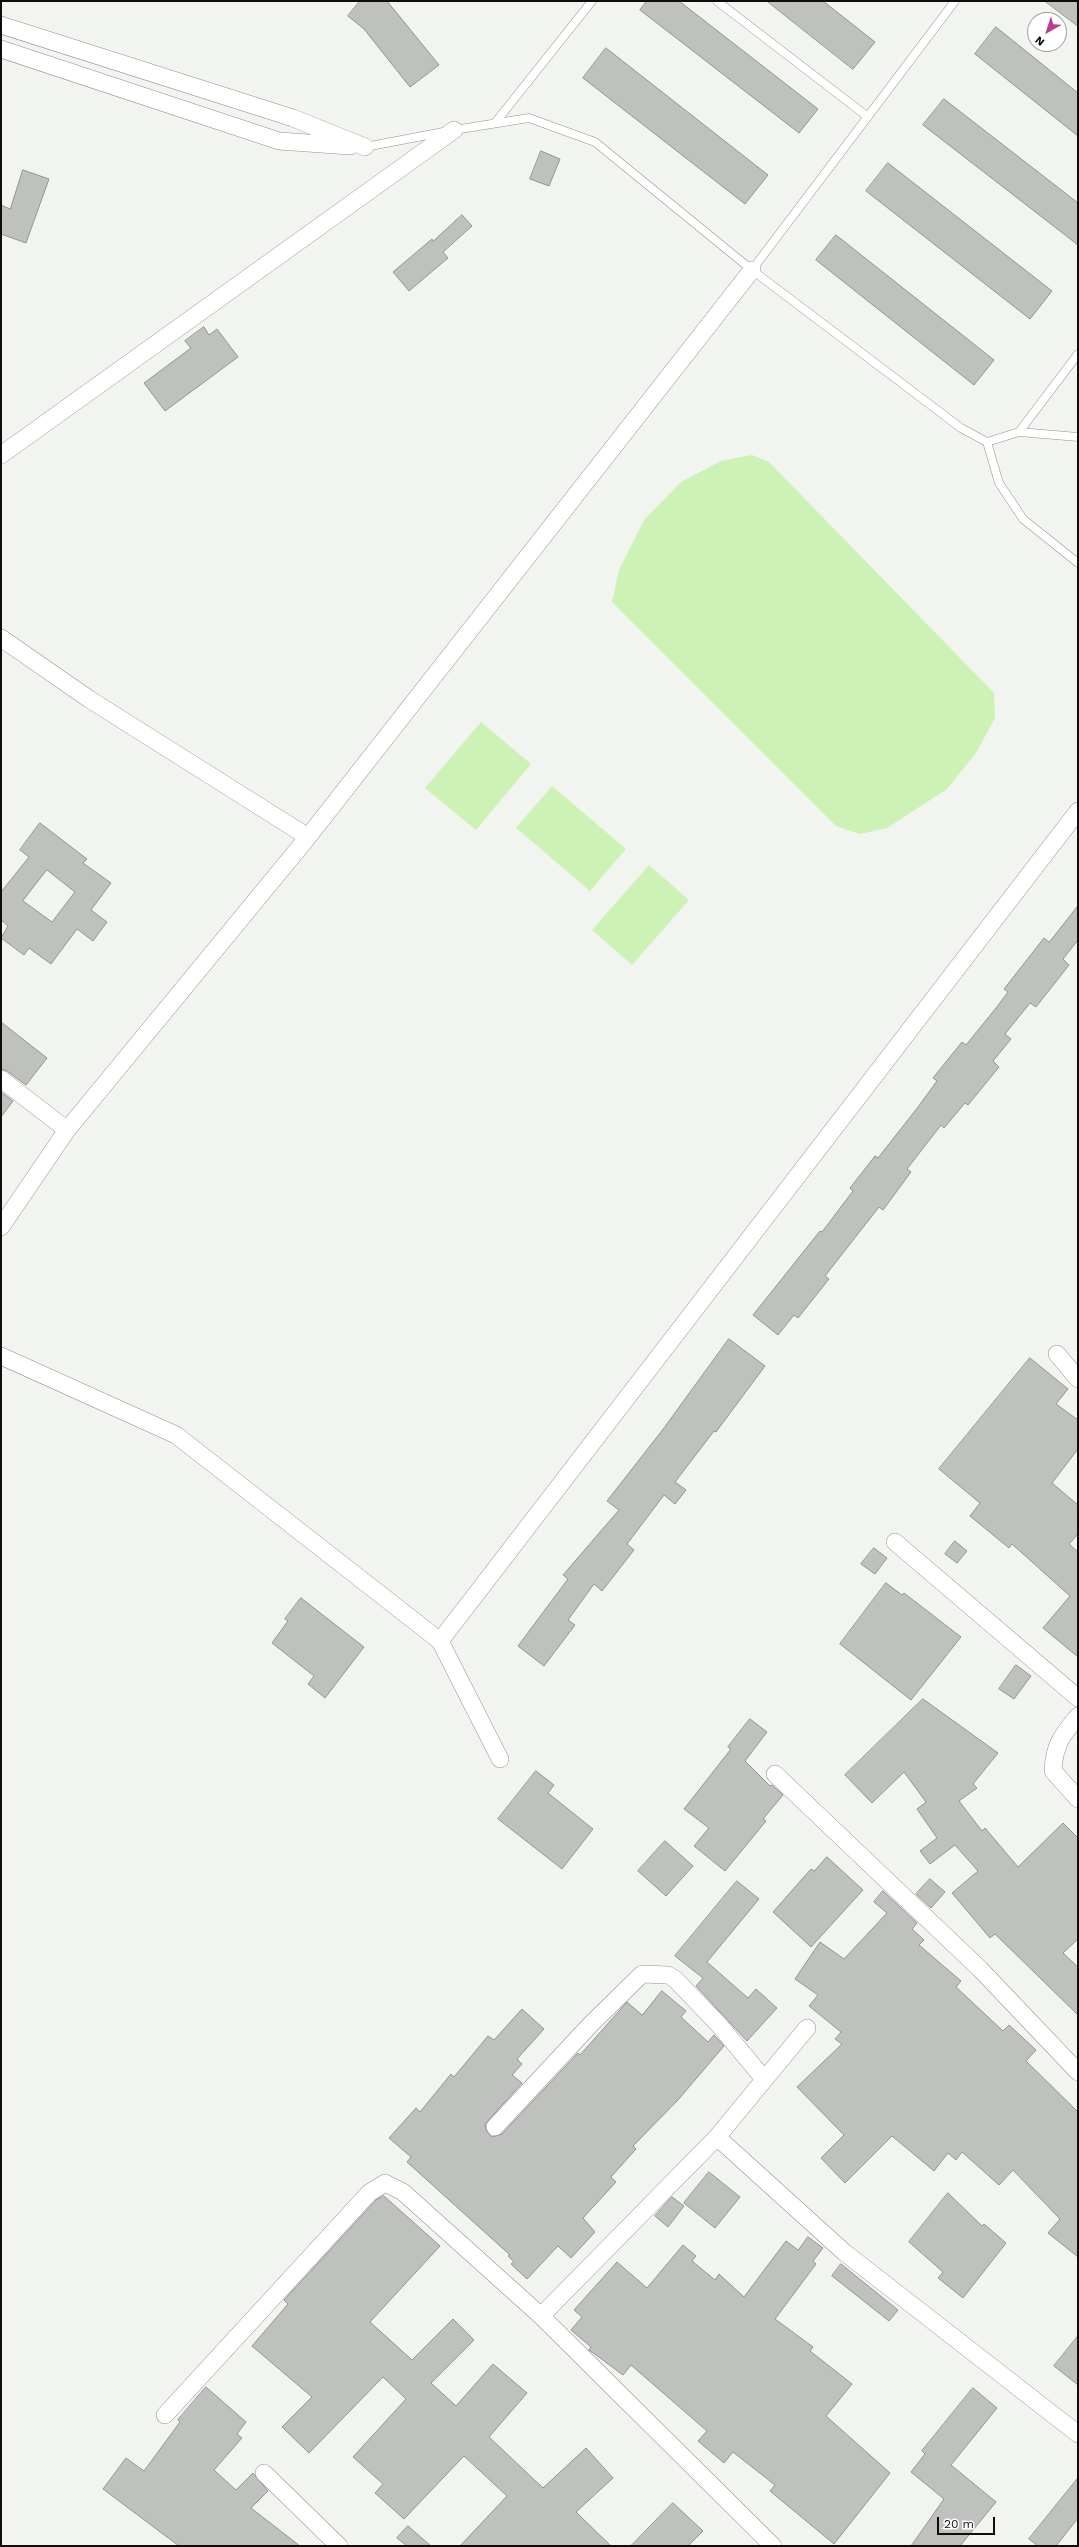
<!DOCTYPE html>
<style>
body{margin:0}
#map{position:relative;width:1079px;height:2547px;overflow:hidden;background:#f1f4ef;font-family:"Work Sans",sans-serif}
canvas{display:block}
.frame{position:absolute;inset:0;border:2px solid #0d0e0c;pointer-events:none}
.north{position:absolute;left:1027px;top:12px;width:40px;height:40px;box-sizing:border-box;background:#fff;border:1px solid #9e9f9e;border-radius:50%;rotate:219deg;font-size:11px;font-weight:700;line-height:16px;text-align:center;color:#0d0e0c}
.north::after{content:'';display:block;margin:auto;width:14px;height:18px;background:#ba3f91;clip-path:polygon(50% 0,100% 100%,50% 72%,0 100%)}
.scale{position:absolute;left:937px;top:2517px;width:58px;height:18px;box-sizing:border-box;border:2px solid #0d0e0c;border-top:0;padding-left:5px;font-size:12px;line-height:14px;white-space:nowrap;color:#0d0e0c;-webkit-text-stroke:3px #fff;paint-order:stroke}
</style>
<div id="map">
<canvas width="1079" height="2547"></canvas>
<div class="frame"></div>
<div class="north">N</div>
<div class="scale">20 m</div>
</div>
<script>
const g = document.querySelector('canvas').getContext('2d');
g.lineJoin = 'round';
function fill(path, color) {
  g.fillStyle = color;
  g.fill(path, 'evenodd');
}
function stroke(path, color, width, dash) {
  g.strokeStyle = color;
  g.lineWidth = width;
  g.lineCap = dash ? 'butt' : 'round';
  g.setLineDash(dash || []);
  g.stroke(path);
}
fill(new Path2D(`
 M752 455 769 462 994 693 995 718 976 753 947 789 887 828 860 834 836 826 612 602 619 570 644 520 681 482 721 461Z
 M481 722 531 764 476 830 425 788Z
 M552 786 626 849 590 891 516 828Z
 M649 865 689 900 632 965 592 930Z`), '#cdf2b5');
const building = new Path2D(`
 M360 1H387L439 65 410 87 364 29 348 16Z
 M647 1H679L818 109 799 133 640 10Z
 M767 1H823L875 42 853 69Z
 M1045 1H1078V26Z
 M996 27 1078 93V136L975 54Z
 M606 48 768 175 745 204 583 78Z
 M944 99 1078 203V245L923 125Z
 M541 151 560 159 549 186 530 179Z
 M888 163 1052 291 1030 319 866 191Z
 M23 170 49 179 26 243 1 234V205L10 209Z
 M462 215 472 226 443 252 448 258 409 291 393 272 432 239 433 241Z
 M836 235 994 360 974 385 816 260Z
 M204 327 209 335 217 329 238 357 165 411 144 383 191 348 185 341Z
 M40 823 87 859 83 863 111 883 91 910 107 922 93 941 77 929 51 964 29 948 24 955 1 938 8 926 1 920V892L29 857 20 850ZM47 870 75 892 52 922 23 901Z
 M1078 906V940L1063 959 1069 965 1036 1007 1030 1003 1005 1034 1011 1039 993 1061 999 1067 968 1105 965 1103 944 1128 941 1125 907 1169 911 1172 883 1210 879 1207 825 1276 829 1279 798 1318 794 1315 778 1335 753 1315 820 1231 822 1232 853 1191 850 1188 875 1156 878 1158 918 1107 937 1081 933 1078 962 1042 966 1045 996 1008 1008 992 1004 989 1044 938 1049 942Z
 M1 1022 47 1058 26 1085 7 1071 1 1069Z
 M1 1092 13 1101 1 1117Z
 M729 1339 765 1366 716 1432 714 1431 675 1482 686 1490 675 1504 664 1495 627 1544 634 1550 602 1591 594 1584 568 1620 575 1625 544 1666 518 1646 568 1579 563 1575 619 1510 607 1501 664 1428Z
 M1030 1358 1068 1389 1056 1404 1078 1420V1449L1052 1483 1078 1505V1534L1069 1544 1078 1552V1657L1043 1628 1070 1596 1012 1544 1009 1548 970 1516 980 1503 939 1469Z
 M955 1541 967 1551 957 1563 945 1554Z
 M874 1548 887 1558 875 1574 861 1564Z
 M886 1583 902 1595 904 1593 961 1637 911 1700 840 1644Z
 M301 1598 364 1647 325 1698 308 1684 314 1676 272 1643 288 1621 285 1619Z
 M1016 1665 1031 1676 1014 1699 999 1689Z
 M923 1699 998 1753 973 1784 977 1788 959 1801 982 1831 985 1828 1018 1867 1063 1823 1078 1838V1939L1063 1953 1078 1967V2015L995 1934 990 1938 952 1893 978 1871 955 1845 930 1864 920 1851 937 1838 917 1809 926 1802 904 1772 872 1803 845 1775Z
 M750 1719 767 1732 745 1761 770 1786 772 1785 783 1795 763 1819 766 1821 725 1871 694 1846 709 1828 684 1809 731 1749 728 1747Z
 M536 1771 554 1785 548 1793 593 1829 562 1869 498 1819Z
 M665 1841 693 1866 666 1896 638 1871Z
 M827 1857 863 1890 811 1947 773 1912 811 1869 814 1871Z
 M930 1879 945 1892 931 1908 916 1894Z
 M737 1881 759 1899 707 1962 748 1998 756 1989 777 2008 747 2041 696 1986 703 1978 675 1956Z
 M883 1891 917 1923 912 1929 924 1940 919 1945 961 1981 956 1987 1003 2031 1009 2025 1036 2050 1026 2061 1078 2112V2257L1048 2233 1060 2219 1013 2170 999 2185 962 2152 956 2160 948 2153 934 2171 892 2136 845 2183 821 2158 844 2135 797 2087 842 2044 835 2039 841 2032 809 2006 818 1995 795 1979 820 1942 844 1959 887 1913 874 1902Z
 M662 1991 686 2011 681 2017 708 2042 714 2035 724 2046 678 2100 633 2146 636 2149 611 2177 616 2182 583 2218 595 2232 571 2258 558 2246 527 2279 511 2264 514 2262 508 2256 510 2255 407 2162 411 2157 389 2138 416 2108 420 2112 451 2074 454 2077 488 2036 494 2040 522 2009 544 2029 517 2059 522 2064 512 2075 522 2083 485 2124 486 2130 492 2137 502 2134 578 2053 580 2055 627 2002 642 2015Z
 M709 2172 740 2197 715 2228 684 2203Z
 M948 2193 982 2226 984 2224 1006 2243 963 2298 938 2278 943 2272 909 2242Z
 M384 2196 440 2246 370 2322 412 2360 453 2319 474 2340 431 2383 456 2406 493 2364 527 2393 489 2437 543 2488 586 2448 613 2478 576 2512 611 2546H460L507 2496 464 2456 404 2519 375 2493 383 2484 353 2457 406 2399 383 2377 309 2453 282 2427 312 2397 252 2346 288 2304 284 2300 376 2200Z
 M672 2197 684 2206 668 2227 655 2216Z
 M808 2237 823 2248 813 2261 816 2264 775 2319 813 2347 810 2351 852 2384 826 2416 890 2473 834 2544 770 2491 775 2485 733 2452 724 2463 698 2441 707 2431 631 2365 623 2375 592 2352 589 2350 591 2347 571 2330 582 2317 574 2310 617 2262 647 2288 683 2245 696 2256 692 2261 715 2280 719 2274 744 2297 786 2241 798 2250Z
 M841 2264 898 2310 889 2321 832 2276Z
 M1078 2336V2385L1054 2366Z
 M206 2387 246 2422 237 2434 242 2438 214 2470 236 2490 253 2473 268 2491 251 2508 300 2546H179L103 2489 126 2458 144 2471 180 2422 178 2420Z
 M973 2388 997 2408 951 2465 996 2502 960 2546H911L944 2499 911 2472 925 2454 922 2451Z
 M1078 2478V2518L1056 2546H1038L1029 2539Z
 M673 2503 703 2531 688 2546H631Z
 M408 2526 431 2546H407L397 2538Z`);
fill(building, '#bec1bd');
stroke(building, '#939591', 1);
const lane = new Path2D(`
 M717 1 868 117
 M495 123 592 1
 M365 147 454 130 529 118 595 142 752 270 961 428 987 442 999 483 1023 519 1078 563
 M752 270 955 1
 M1019 432 1078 354
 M987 442 1019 432 1078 437`);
const street = new Path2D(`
 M1 25 293 118 365 147
 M1 49 279 141 350 146
 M1 455 454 130
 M1 638 89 699 308 837
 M1 1079 67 1130
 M1 1227 67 1130 308 837 752 270
 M1057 1354 1078 1379
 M1 1356 176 1435 440 1641 500 1759
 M895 1542 1078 1698
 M440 1641 1078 811
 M1078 1716C1062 1735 1054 1745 1053 1771L1078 1799
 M775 1774 980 1969 1078 2072
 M495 2127 591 2024 642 1974 668 1975 675 1979 720 2026 764 2079
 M717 2137 844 2252 1078 2434
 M541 2316 717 2137 807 2028
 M165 2415 369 2193 385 2183 403 2192 541 2316 773 2546
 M264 2473 339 2546`);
stroke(lane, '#90938f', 9);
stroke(street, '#90938f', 18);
stroke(lane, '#fff', 8);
stroke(street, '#fff', 17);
</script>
